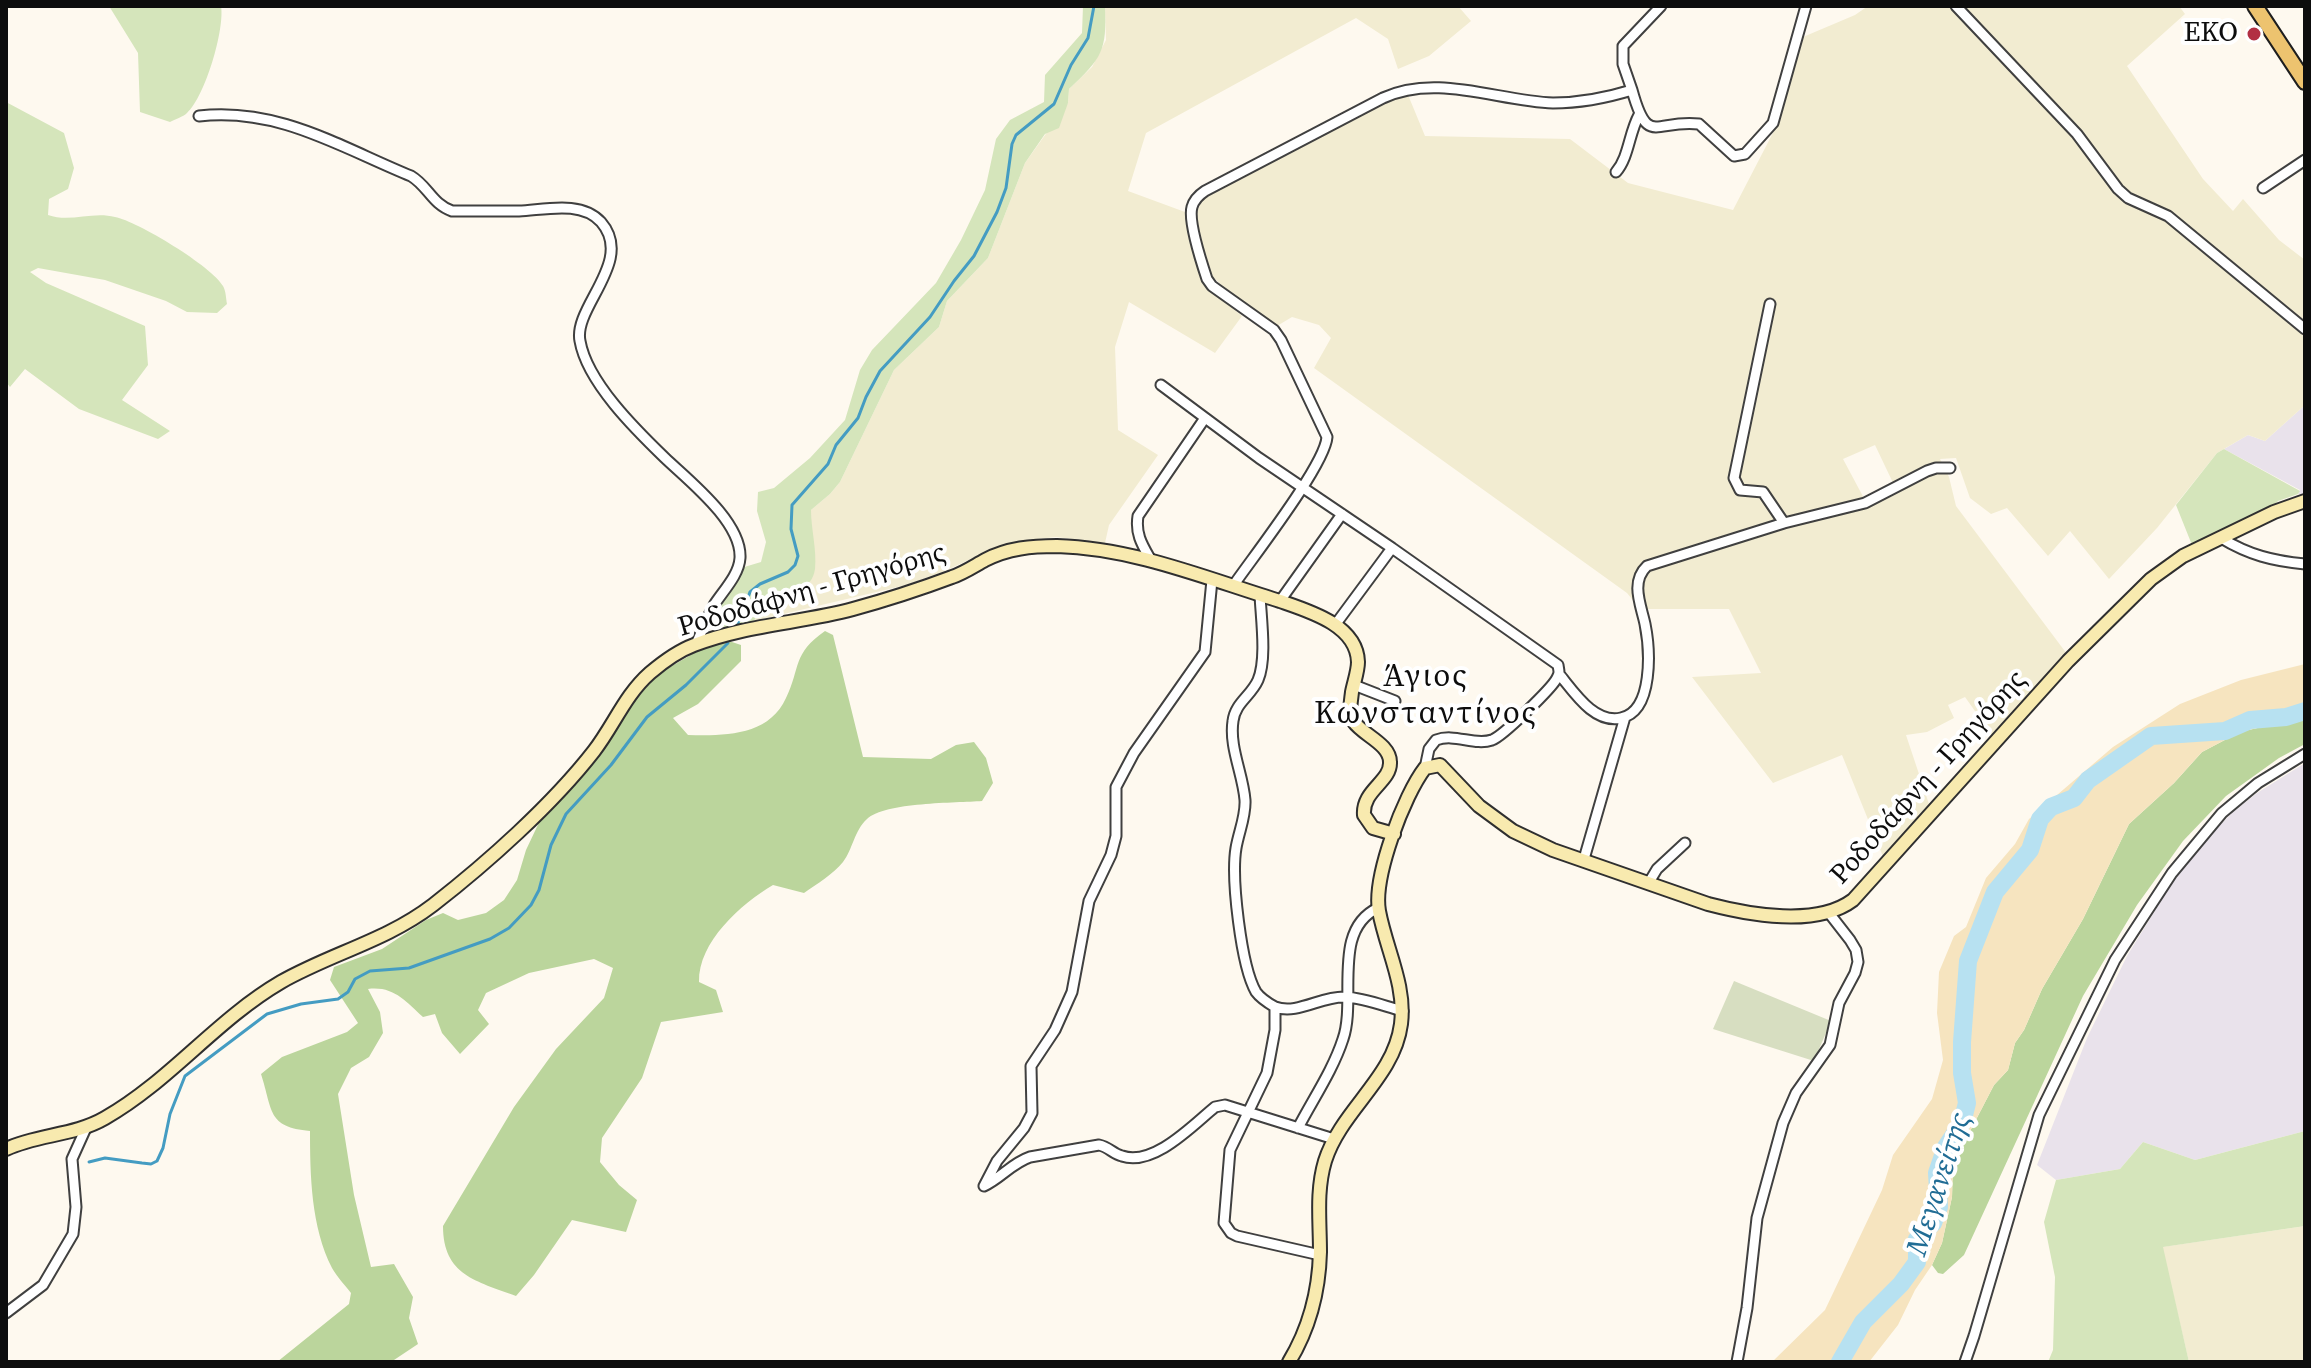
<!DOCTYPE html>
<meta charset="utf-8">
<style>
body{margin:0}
#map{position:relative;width:2311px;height:1368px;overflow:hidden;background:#fef9ef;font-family:"Source Serif 4",serif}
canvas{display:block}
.frame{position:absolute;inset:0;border:8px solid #0d0d0d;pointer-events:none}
</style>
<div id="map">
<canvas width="2311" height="1368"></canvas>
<div class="frame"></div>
</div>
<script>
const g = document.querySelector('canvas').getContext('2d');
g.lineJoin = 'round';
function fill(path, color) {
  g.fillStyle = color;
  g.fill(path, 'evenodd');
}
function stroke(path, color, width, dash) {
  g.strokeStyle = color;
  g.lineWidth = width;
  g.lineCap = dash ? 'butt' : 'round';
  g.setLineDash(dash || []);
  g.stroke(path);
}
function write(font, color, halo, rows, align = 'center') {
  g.font = font + ' "Source Serif 4",serif';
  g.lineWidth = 8;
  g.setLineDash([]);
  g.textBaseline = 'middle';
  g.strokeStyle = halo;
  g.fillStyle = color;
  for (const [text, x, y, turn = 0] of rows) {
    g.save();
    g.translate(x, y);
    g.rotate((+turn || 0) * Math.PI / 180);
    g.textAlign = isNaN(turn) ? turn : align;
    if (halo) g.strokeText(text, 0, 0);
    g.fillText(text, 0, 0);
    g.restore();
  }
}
fill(new Path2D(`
 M2305 405V494H2298L2300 490 2224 449 2248 435 2265 441Z
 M2305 763V1131L2195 1160 2143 1142 2120 1169 2056 1180 2037 1165 2087 1038 2127 956 2180 870 2203 842 2233 812 2257 793Z`), '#e9e2eb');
fill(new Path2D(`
 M1105 6H1458L1471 21 1429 56 1398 69 1388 39 1356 18 1146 133 1128 191 1185 212 1194 251 1208 288 1242 316 1215 353 1129 302 1115 347 1118 430 1158 455 1109 525 1105 543 1056 537 1019 541 990 550 945 571 906 585 754 621 760 610 775 598 801 589 811 510 830 494 840 482 894 370 939 327 947 301 988 258 1025 163 1068 103 1069 89 1092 67 1106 40Z
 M1868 6H2179L2185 14 2127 66 2203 179 2233 211 2243 199 2279 240 2305 260V405L2265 441 2248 435 2217 453 2157 528 2109 579 2070 531 2048 556 2007 508 1991 514 1970 498 1956 458 1940 459 1949 477 1956 506 2067 654 1992 735 1965 697 1948 705 1954 718 1927 732 1906 735 1930 807 1884 859 1842 755 1773 783 1692 677 1761 673 1729 609H1640L1627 593 1314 368 1331 338 1319 325 1292 317 1277 326 1229 292 1212 276 1203 256 1195 216 1204 196 1406 90 1425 136 1570 139 1628 183 1733 210 1777 125 1803 37 1855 15ZM1875 445 1895 487 1867 504 1843 459Z
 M2305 1226V1362H2189L2162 1247Z`), '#f2ecd1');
fill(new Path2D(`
 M109 6H221C225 29 205 97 187 113 183 117 175 119 170 122L140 112 138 53Z
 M1083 6H1105C1107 51 1102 58 1069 89L1068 103 1059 128 1045 134 1025 163 988 258 947 301 939 327 894 370 840 482 830 494 811 510C811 529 817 550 815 569 812 591 791 590 775 597 765 603 759 611 754 621L728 628 716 624 713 618 741 568 761 562 766 542 757 511 758 492 774 488 810 458 845 420 860 370 872 350 936 283 961 240 985 190 996 139 1010 120 1044 102 1045 75 1082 33Z
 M6 102 64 133 74 168 68 189 49 199 48 215C70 223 92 211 115 217 137 221 213 267 223 286 226 291 226 299 227 304L217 313 187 312 166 301 105 280 38 268 30 272 46 283 145 326 148 365 122 400 170 431 158 439 79 409 25 369 10 387 6 382Z
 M2224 449 2300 491 2298 494 2278 501 2268 511 2192 545 2176 505 2217 453Z
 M2305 1131V1226L2163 1247 2189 1362H2048L2053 1350 2055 1277 2044 1222 2056 1180 2120 1169 2143 1142 2195 1160Z`), '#d5e5bb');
fill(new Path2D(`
 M825 631 833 635 863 757 931 759 956 745 974 742 986 758 993 783 982 801C956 803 885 802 867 819 854 831 853 849 843 862 833 874 817 884 804 893L773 885C741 904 698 942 699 982L716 990 723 1012 661 1022 642 1078 602 1138 600 1162 619 1185 637 1200 626 1232 572 1220 534 1275 516 1296C476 1281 443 1275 443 1226L514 1107 556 1049 604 998 613 968 594 959 529 973 486 993 478 1010 489 1024 460 1054 442 1033 435 1014 423 1017C405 1001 394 986 368 989L380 1012 383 1033 369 1057 351 1068 338 1094 354 1195 371 1267 394 1264 413 1297 409 1318 418 1344 391 1362H277L349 1304 351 1293C345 1285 337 1277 332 1268 311 1227 310 1175 310 1131 267 1127 273 1111 261 1074L282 1057 347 1032 358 1023 330 980 334 967 382 949 426 920 443 913 458 920 486 913 504 900 517 880 526 850 544 812 656 675 703 648 729 641 741 645V661L698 704 673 718 688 735C724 736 769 736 786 698 801 667 792 654 825 631Z
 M2305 717V744L2279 758 2226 796 2183 841 2137 905 2083 996 1964 1255 1943 1274 1938 1273 1932 1265 1942 1243 1952 1197 1953 1164 1994 1085 2008 1070 2015 1043 2024 1030 2042 989 2083 919 2129 824 2174 783 2202 752 2240 732Z`), '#bbd59c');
fill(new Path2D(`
 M2305 664V717L2240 732 2202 752 2174 783 2129 824 2083 919 2042 989 2024 1030 2015 1043 2008 1070 1994 1085 1953 1164 1952 1197 1942 1243 1932 1265 1915 1290 1898 1325 1869 1362H1772L1825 1310 1882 1190 1893 1155 1932 1099 1943 1060 1937 1013 1939 972 1954 936 1966 927 1986 878 2015 844 2029 819 2113 747 2180 704 2241 680Z`), '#f6e4bf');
fill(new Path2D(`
 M1734 981 1831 1021 1814 1061 1713 1029Z`), '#d7dec1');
stroke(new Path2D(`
 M738 623 750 592 760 584 788 572 795 565 798 556 791 529 792 505 828 464 836 445 858 418 866 397 880 371 930 317 954 281 974 256 997 212 1006 188 1012 144 1016 135 1054 104 1071 65 1088 38 1094 6
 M89 1162 105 1158 142 1163 151 1164 157 1161 163 1148 170 1114 185 1076 267 1014 301 1004 338 999 348 992 355 979 370 971 409 968 490 939 509 928 531 905 539 890 551 845 566 814 611 765 647 717 686 685 728 643`), '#449cc2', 3);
stroke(new Path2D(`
 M1840 1362 1863 1322 1901 1284 1917 1262V1239L1933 1223 1939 1207 1937 1173 1946 1147 1962 1123 1967 1103 1962 1073V1042L1968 961 1995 892 2030 850 2040 819 2051 807 2074 798 2088 780 2151 736 2225 731 2250 720 2286 717 2305 711`), '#b7e1f1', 18);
const street = new Path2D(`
 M1956 6 2077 134 2118 189 2128 198 2168 216 2305 329
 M1632 90C1648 148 1655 119 1699 124L1734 156 1745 154 1773 123 1806 6
 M199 116C278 107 340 147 411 176 428 186 432 204 452 211 474 211 497 211 519 211 544 210 581 200 601 222 635 261 573 307 580 341 587 382 636 430 665 458 688 480 742 522 740 558 739 575 723 591 714 605 707 618 702 631 696 644
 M1616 172C1629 157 1629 133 1639 115
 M2263 188 2305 160
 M1770 304 1734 478 1740 490 1763 492 1784 523
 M1161 385 1259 458 1392 548 1335 625
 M2221 538C2249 555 2273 561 2305 564
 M1392 548 1558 665C1559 672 1560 672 1557 678 1552 688 1503 736 1492 740 1474 746 1455 733 1436 740L1429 749 1425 768
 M1152 562C1143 546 1135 535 1138 516L1205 418
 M1233 586C1253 557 1325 465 1327 437L1281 340 1274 330 1212 286 1207 279C1202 264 1188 221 1192 207 1194 200 1199 195 1205 191L1383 98C1436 73 1498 101 1553 103 1581 103 1606 98 1632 90L1623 64V46L1661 6
 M1260 595C1261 618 1267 659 1258 680 1251 696 1235 703 1233 721 1229 747 1243 774 1245 800 1246 816 1239 831 1236 848 1231 878 1241 966 1256 992 1261 999 1268 1003 1275 1007V1030L1267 1073 1230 1150 1224 1223 1231 1233 1237 1236 1320 1255
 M1280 601 1342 514
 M1559 674C1574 692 1594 724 1621 718 1654 711 1650 649 1645 624 1641 605 1630 582 1647 566L1784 523 1865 503 1927 471 1936 468H1950
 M1354 685 1395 701
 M1584 859 1625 717
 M1648 884 1657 869 1685 843
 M1275 1007C1298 1015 1321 996 1345 997 1364 998 1384 1006 1403 1011
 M1298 1128C1313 1099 1333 1070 1343 1039 1357 999 1331 930 1378 908
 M984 1186 997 1161 1024 1128 1032 1113 1031 1066 1055 1030 1072 992 1089 901 1111 855 1116 836V787L1134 753 1205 652 1212 580
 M984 1186C1001 1178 1012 1163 1030 1157L1099 1145C1109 1147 1113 1154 1122 1156 1154 1167 1194 1124 1215 1107L1225 1105 1334 1139
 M6 1313 43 1285 73 1234 76 1207 72 1159 86 1128
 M1737 1362 1747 1308 1757 1218 1783 1123 1796 1093 1830 1045 1839 1003 1855 973 1858 962 1856 950 1850 940 1829 913
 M1965 1362 1974 1336 2039 1115 2115 960 2172 873 2222 813 2258 783 2305 754`);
const secondary = new Path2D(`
 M6 1149C38 1134 74 1136 105 1118 170 1081 216 1020 281 982 332 953 386 941 433 905 487 863 552 805 594 751 614 725 625 695 650 673 663 662 678 651 694 645 745 625 801 623 853 609 886 600 920 589 952 577 964 573 974 566 985 560 1008 548 1032 546 1057 546 1134 548 1208 579 1280 601 1309 611 1357 625 1358 662 1358 671 1354 682 1352 692 1351 702 1348 713 1354 722 1363 735 1390 744 1390 762 1391 782 1362 790 1364 815L1373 828 1394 834
 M1289 1362C1309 1329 1319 1291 1320 1252 1320 1221 1316 1191 1325 1161 1341 1110 1394 1078 1401 1024 1406 985 1386 949 1379 911 1373 877 1404 795 1425 768L1440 765 1479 806 1513 831 1553 850 1708 904C1750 915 1817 927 1853 900L2068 661 2151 579 2183 556 2274 512 2305 501`);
const primary = new Path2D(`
 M2255 6 2305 82`);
stroke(street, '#404040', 13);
stroke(secondary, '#2f2f2f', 16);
stroke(primary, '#1e1e1e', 18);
stroke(street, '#fff', 9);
stroke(secondary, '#f8eaaf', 12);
stroke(primary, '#edc36f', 14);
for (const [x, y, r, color] of [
 [2254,34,8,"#b23043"]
]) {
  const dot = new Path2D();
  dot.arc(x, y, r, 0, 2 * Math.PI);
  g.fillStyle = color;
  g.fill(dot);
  stroke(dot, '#fff', 3);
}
write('28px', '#0d0d0d', '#fff', [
 ["EKO",2238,34]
], 'right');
write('28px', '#0d0d0d', '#fff', [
 ["Ροδοδάφνη - Γρηγόρης",812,591,-16],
 ["Ροδοδάφνη - Γρηγόρης",1929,778,-48]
]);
write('italic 30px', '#216d95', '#fff', [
 ["Μεγανείτης",1940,1185,-72]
]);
g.letterSpacing = '2px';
write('32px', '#0d0d0d', '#fff', [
 ["Άγιος",1426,678],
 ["Κωνσταντίνος",1426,715]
]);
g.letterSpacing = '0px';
</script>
